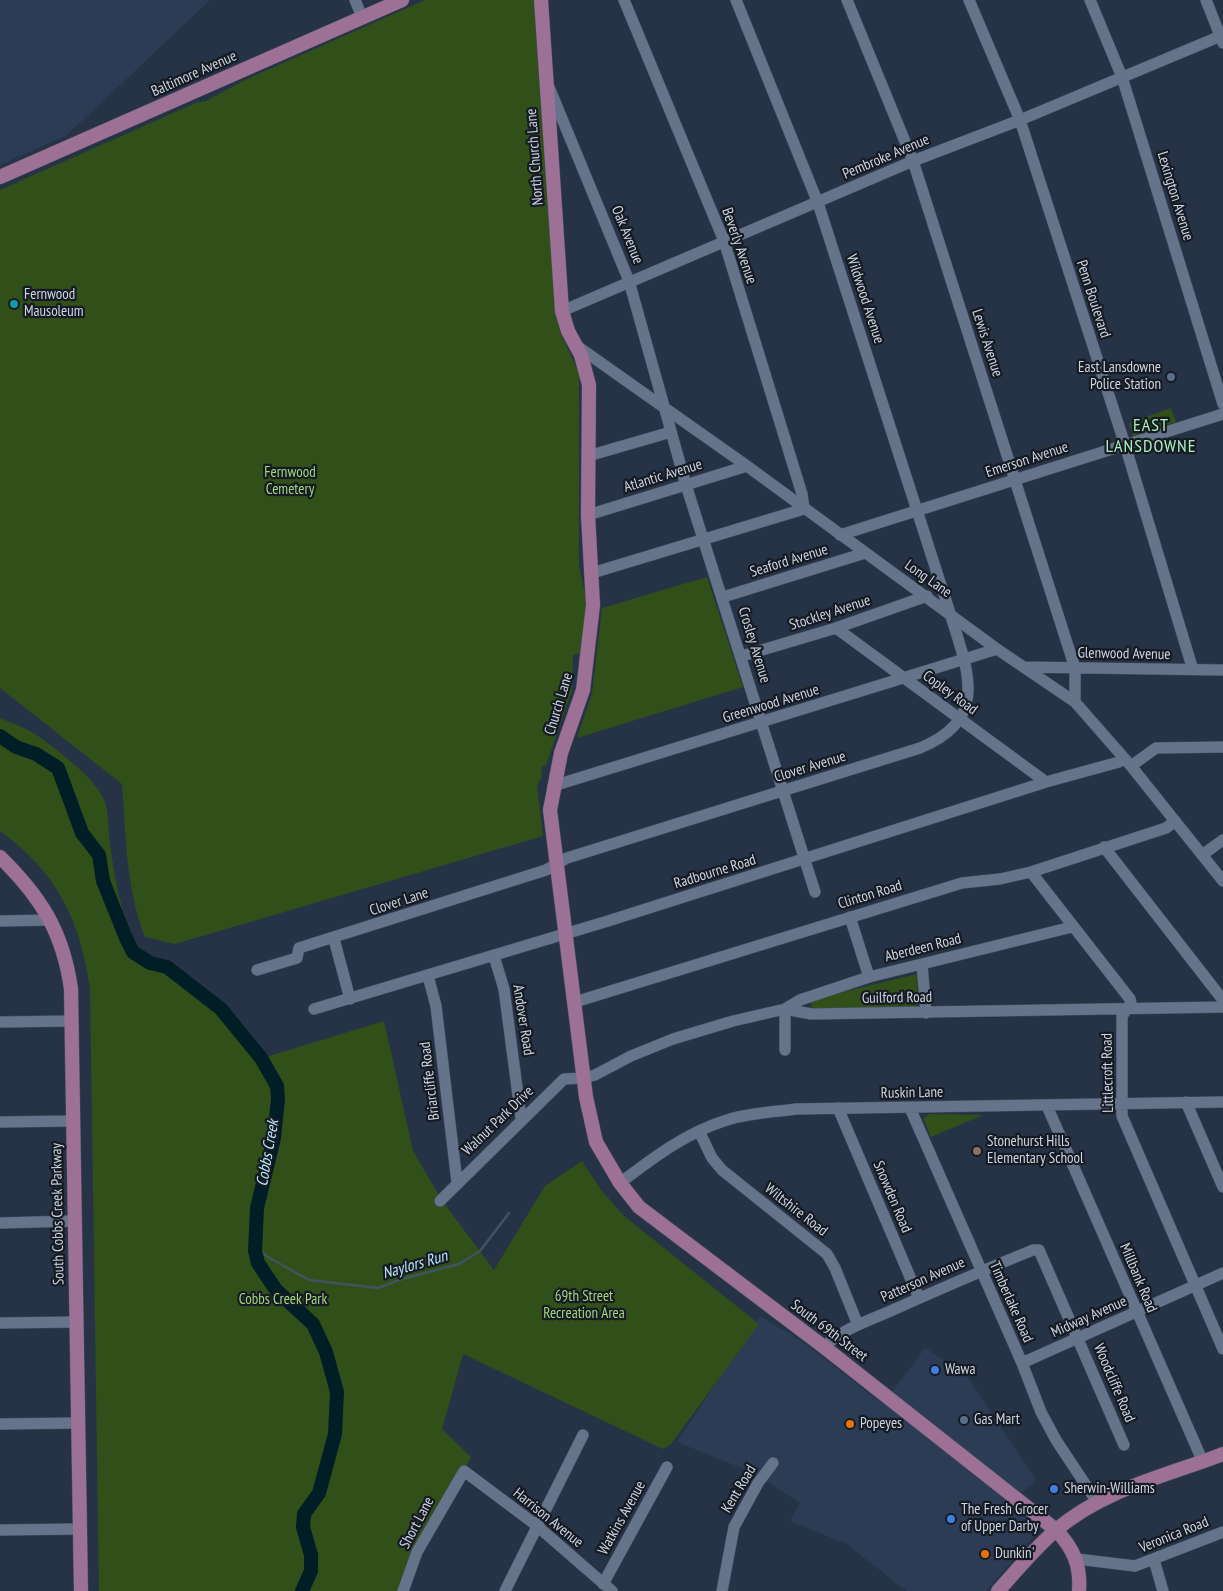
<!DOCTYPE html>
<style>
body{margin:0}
canvas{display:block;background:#263346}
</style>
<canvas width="1223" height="1591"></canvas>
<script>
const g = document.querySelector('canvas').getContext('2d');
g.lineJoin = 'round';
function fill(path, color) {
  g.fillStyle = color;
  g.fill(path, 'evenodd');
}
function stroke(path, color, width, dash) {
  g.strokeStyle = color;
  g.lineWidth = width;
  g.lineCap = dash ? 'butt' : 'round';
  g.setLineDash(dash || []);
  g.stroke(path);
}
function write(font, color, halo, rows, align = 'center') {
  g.font = font + ' "PT Sans Narrow",sans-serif';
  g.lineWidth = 4.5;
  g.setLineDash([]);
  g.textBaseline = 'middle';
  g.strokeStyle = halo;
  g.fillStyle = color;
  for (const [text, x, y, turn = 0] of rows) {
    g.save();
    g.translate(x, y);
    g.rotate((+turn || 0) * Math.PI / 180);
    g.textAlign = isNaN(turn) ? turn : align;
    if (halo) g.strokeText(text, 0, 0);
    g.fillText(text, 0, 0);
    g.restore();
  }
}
fill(new Path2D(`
 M0 0H210L67 135 0 165Z
 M760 1316 800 1340 883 1404 925 1348 965 1373 1036 1480 1009 1504 1039 1530 986 1591H907L845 1543 790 1521 800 1503 754 1473 677 1442Z`), '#2c3c55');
fill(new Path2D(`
 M425 0H534L556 312 560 332 579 373V566L586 598 582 653 573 655 572 690 546 765 542 766 541 779 537 785 543 836 175 944 145 937C126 889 126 835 122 784L0 688V190L198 102 206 101 245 80Z
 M1171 408 1176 422 1133 436 1129 423Z
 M707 577 743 687 577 738 592 694 602 608Z
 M0 718C11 723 24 727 35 734 54 747 98 780 105 802 109 815 108 831 110 844 115 879 121 923 143 952 154 965 172 968 186 977 213 995 249 1028 266 1057L384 1021 413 1151 443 1202 494 1270 545 1186 582 1161 601 1190 624 1216 759 1324 671 1444 663 1449 463 1354 442 1429 471 1457 402 1591H99L90 988C80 920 57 872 0 831Z
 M917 974 918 1008 812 1011 811 1000Z
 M930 1114 983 1115 931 1137 923 1118Z`), '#314f19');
stroke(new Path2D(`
 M256 1246 266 1256 309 1280 378 1288 402 1279 459 1264 480 1251 509 1213`), '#3e555f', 2.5);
stroke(new Path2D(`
 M0 736 16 747 36 754 58 768 82 833 99 855 103 881 126 938 133 952 150 963 167 967 221 1009 261 1058 277 1086 278 1099 274 1138 257 1208 255 1251 258 1263 276 1290 313 1324 326 1352 337 1392 335 1434 319 1493 304 1514 303 1527 311 1555V1571L302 1591`), '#011e27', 14);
const minor = new Path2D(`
 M355 0 362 17
 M847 0 913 161 1075 668V702
 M969 0 1020 120 1125 445 1193 670
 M1090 0 1122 77 1223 404
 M1206 0 1223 43
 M549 87 629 281 686 485 815 892
 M562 311 913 161 1020 120 1223 35
 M577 346 747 466 997 649 1075 702 1131 766 1223 881
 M588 456 671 432
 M588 515 747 466
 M840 535 1223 414
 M592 573 804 509 802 494 724 241 624 0
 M723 597 865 553
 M836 628 1046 782
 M742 656 836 628 927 596
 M1024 667 1223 670
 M1131 766 1156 748 1223 747
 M553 786 997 649
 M1104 847 1223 1000
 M1202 855 1223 840
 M1031 872 1130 999 1131 1003 1122 1016V1116L1223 1349
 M850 917 869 977
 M0 921 51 920
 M334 939 350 999
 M494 956 504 989 521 1118
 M922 964 926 1013
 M257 970 297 958 299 948 546 870 567 858 920 748C991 719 967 669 950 613L818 203 736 0
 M428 976 436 1006 457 1182
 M575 1002 962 883 1000 879 1031 872 1166 828 1174 822
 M314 1009 608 921 1046 782 1119 762 1124 758
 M0 1022 72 1021
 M785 1050V1009L800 1000 869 977 1072 927
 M1186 1102 1223 1187
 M1047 1106 1203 1462
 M838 1108 919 1298
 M910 1108 1022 1363 1041 1412 1056 1440 1097 1502
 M0 1122 72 1121
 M699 1131 712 1158 722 1170 827 1254 835 1268 858 1325
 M620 1183C653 1158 687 1132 727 1120 749 1113 773 1112 796 1109L1223 1102
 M440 1201 564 1079 584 1078 595 1075 631 1056 673 1039 733 1021 785 1009 811 1014 1223 1007
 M0 1223 74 1221
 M0 1323 76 1322
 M824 1347C843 1328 871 1320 895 1309 940 1289 986 1269 1033 1250H1039L1124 1445
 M1022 1363 1223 1273
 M0 1424 77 1423
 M0 1530 78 1529
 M1077 1559 1135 1566 1223 1532
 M1154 1560 1163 1591
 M603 1584 667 1467
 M403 1591 417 1552 464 1471 536 1525 612 1591
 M505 1591 583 1435
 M722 1591 734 1527 758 1483 773 1463`);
const major = new Path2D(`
 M541 0 562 311 568 331 581 355 589 385 588 515 593 605 583 690 561 753 550 810 586 1097 596 1142 620 1183 639 1207 824 1347 1056 1530C1073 1548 1081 1565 1079 1591
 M0 177 402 0
 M0 857C41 897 63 932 71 989L81 1591
 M998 1591C1017 1570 1035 1548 1056 1530 1104 1489 1166 1476 1223 1454`);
stroke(minor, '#444e5f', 12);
stroke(major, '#444e5f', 15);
stroke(minor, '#65748a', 11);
stroke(major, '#9d7095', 14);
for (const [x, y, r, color] of [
 [14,304,5,"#0f9aa8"],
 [1171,377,5,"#5c6f8a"],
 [977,1151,5,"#8d6e63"],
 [935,1370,5,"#3f7fe0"],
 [964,1420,5,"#5c6f8a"],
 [850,1424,5,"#e8710a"],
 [1054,1489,5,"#3f7fe0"],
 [951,1519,5,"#3f7fe0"],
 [985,1554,5,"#e8710a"]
]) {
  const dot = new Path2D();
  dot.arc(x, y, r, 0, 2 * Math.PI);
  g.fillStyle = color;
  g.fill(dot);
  stroke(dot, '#151a23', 2);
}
write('15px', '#cdd5e2', '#151a23', [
 ["Baltimore Avenue",194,74,-24],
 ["North Church Lane",535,157,-94],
 ["Pembroke Avenue",886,157,-23],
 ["Lexington Avenue",1175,196,73],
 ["Oak Avenue",627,235,68],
 ["Beverly Avenue",739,246,71],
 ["Wildwood Avenue",865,299,72],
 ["Penn Boulevard",1093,299,72],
 ["Lewis Avenue",987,343,72],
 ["Emerson Avenue",1027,460,-18],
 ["Atlantic Avenue",663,476,-17],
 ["Seaford Avenue",789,561,-17],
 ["Long Lane",928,579,35],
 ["Stockley Avenue",830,613,-18],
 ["Crosley Avenue",754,645,73],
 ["Glenwood Avenue",1124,654,1],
 ["Copley Road",950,693,36],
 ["Church Lane",559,704,-73],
 ["Greenwood Avenue",771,704,-17],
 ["Clover Avenue",810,767,-17],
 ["Radbourne Road",715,872,-17],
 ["Clinton Road",870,895,-17],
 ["Clover Lane",399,902,-18],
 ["Aberdeen Road",923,948,-14],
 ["Guilford Road",897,998,-1],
 ["Andover Road",523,1020,81],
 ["Littlecroft Road",1108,1073,-91],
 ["Briarcliffe Road",430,1081,-97],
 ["Ruskin Lane",912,1093,-1],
 ["Walnut Park Drive",498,1121,-44],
 ["Snowden Road",892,1197,67],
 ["Wiltshire Road",796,1210,38],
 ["South Cobbs Creek Parkway",58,1214,-91],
 ["Millbank Road",1138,1278,67],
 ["Patterson Avenue",923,1280,-24],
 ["Timberlake Road",1011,1302,66],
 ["Midway Avenue",1089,1317,-24],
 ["South 69th Street",829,1331,37],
 ["Woodcliffe Road",1114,1383,67],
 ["Kent Road",739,1489,-59],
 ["Harrison Avenue",548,1518,39],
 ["Watkins Avenue",622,1518,-61],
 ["Short Lane",417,1523,-62],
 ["Veronica Road",1174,1535,-22]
]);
write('15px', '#cdd5e2', '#151a23', [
 ["Fernwood",24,295],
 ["Mausoleum",24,312],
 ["East Lansdowne",1161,368,"right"],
 ["Police Station",1161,385,"right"],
 ["Stonehurst Hills",987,1142],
 ["Elementary School",987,1159],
 ["Wawa",945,1370],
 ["Gas Mart",974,1420],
 ["Popeyes",860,1424],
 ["Sherwin-Williams",1064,1489],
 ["The Fresh Grocer",961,1510],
 ["of Upper Darby",961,1527],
 ["Dunkin'",995,1554]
], 'left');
write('15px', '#a3d77f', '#151a23', [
 ["Fernwood",290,473],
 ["Cemetery",290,490],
 ["69th Street",584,1297],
 ["Recreation Area",584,1314],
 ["Cobbs Creek Park",283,1300]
]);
write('italic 16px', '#b9e5f6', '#151a23', [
 ["Cobbs Creek",268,1153,-80],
 ["Naylors Run",415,1265,-16]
]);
g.letterSpacing = '1px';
write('18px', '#abefba', '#151a23', [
 ["EAST",1151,426],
 ["LANSDOWNE",1151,447]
]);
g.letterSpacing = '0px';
</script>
